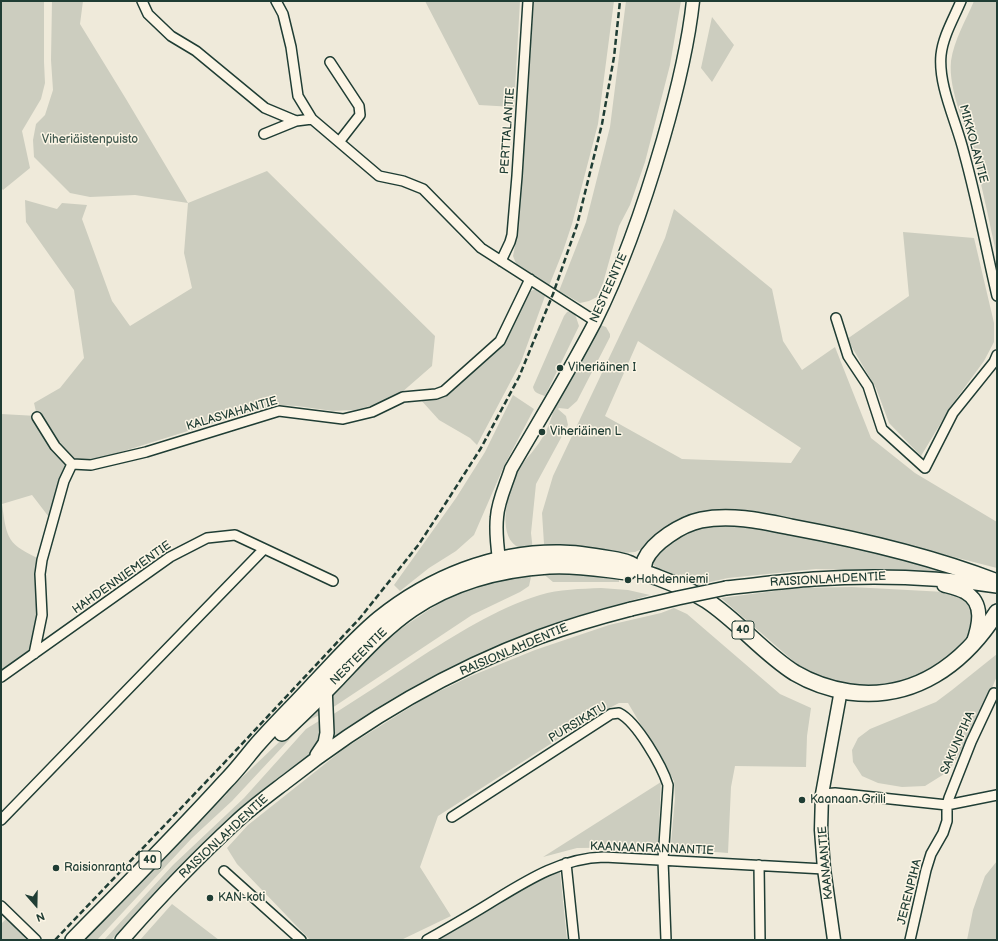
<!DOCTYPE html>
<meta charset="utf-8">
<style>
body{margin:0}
#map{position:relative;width:998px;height:941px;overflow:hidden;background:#efeada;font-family:"Balsamiq Sans",sans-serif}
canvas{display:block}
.frame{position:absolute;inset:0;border:2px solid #1f3d34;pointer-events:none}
.north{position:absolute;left:16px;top:885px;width:40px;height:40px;-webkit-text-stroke:3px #fcf5e5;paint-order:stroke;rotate:160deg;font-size:11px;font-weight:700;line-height:16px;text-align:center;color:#1f3d34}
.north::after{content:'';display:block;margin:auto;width:14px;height:18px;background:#1f3d34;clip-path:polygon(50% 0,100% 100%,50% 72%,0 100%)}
</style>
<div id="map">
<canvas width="998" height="941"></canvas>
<div class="frame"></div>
<div class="north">N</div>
</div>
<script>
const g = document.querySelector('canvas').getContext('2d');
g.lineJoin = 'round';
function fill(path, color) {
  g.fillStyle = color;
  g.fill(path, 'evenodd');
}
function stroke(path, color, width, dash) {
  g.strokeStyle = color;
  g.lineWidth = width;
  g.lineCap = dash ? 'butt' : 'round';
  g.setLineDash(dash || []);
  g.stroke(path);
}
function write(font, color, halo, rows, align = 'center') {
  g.font = font + ' "Balsamiq Sans",sans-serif';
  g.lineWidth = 3;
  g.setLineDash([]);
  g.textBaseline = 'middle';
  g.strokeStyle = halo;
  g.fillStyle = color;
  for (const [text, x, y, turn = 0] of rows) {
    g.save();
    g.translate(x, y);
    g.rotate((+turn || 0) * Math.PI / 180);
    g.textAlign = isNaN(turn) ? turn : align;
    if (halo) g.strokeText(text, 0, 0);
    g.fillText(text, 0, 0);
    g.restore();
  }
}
fill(new Path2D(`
 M1 1H44V62L45 83 41 99 22 131 30 168 3 190 1 188Z
 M52 1H83L80 24 126 99 188 203 267 171 435 336 432 366 401 393 378 404 355 410 333 411 297 406 278 405 252 411 108 456 91 465 72 464 52 521 32 495 2 504C7 540 7 544 42 560V615L34 654 1 677V414L37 416 34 403 60 388 84 358 74 290 26 222 25 200 57 209 62 203 87 205 82 219 112 301 130 326 192 288 184 253 188 203 135 195 90 197 70 193 34 157 33 140 36 124 45 115 53 90 51 60Z
 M425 1H520L514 107 479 105Z
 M534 1H614L598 124 572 224 563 251 549 286 517 266 513 256 517 236Z
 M626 1H681L670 65 645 162 630 205 619 226 603 283 597 297 589 301 580 303 559 291 586 222 610 127Z
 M974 1H997V257C990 225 983 191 975 159 967 129 948 91 951 61 954 40 966 20 974 1Z
 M712 17 734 45 712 82 701 68Z
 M674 209 772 289 783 341 802 370 835 347 871 438 915 473 997 522V568L840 528 756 514 725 512 635 552C605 555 573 550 544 544L542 513 553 476 647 278 665 238ZM638 341 801 448 791 463 682 459 605 416Z
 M903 232 974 238 994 323V342L984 361 951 406 921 456 889 423 876 388 847 339 909 296Z
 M533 290H537L545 296 521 362 477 445 470 438 439 420 420 399 432 398 499 346 527 293Z
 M570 311H572L576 317 579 326 545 396C539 394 534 393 533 387L564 316 567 312Z
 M600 325 606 327 610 334V337L577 401 568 409 559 408 558 409 566 416 568 425 536 484 531 533 533 551C527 550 521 550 516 546 497 532 508 492 516 474 521 463 529 457 536 447 540 442 544 435 547 429 551 421 552 413 556 406 570 379 586 353 600 325Z
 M513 395 534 409 504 466 474 535 456 551 429 568 400 591 394 585 456 498 485 452Z
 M712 522 805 533 954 573 816 569 728 578 692 586 658 569 652 563 653 557 677 535Z
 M567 571 605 576 619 580V582H553L541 572Z
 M527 574 531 577 529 586 520 592 472 615 332 708 331 692 384 640 427 611 453 595 501 578Z
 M852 587 945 592C956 594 964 597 969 607 985 637 935 669 913 678 888 688 864 687 838 683 821 679 802 673 791 659L721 598 798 588Z
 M601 588 628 590 650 595C624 603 599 609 574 617 490 643 405 689 333 737L332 715C360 697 388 679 416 660 455 635 495 609 540 595 559 589 581 589 601 588Z
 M674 608 687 614 780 694 811 708 807 736 806 767 735 766 731 787 728 853 676 849 671 843 675 798 674 781 628 703H619L594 716 438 816 420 867 451 916 401 940H310L237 864 227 848 248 825 345 748 425 698 471 676 535 650 609 625 661 613Z
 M997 654V676L989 695 959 754 949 771 925 786 902 787 878 783 862 776 853 762 852 750 858 738 870 729 936 702 952 690Z
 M322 699V714L311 719 302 726 232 801 192 838 97 940H84L186 831 226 795 231 788 298 724Z
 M322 719 323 725 320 740 307 757 270 784 205 841 111 940H104L173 865 244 798 306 729Z
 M661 782 658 847 577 848 543 857Z
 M997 861V940H967L973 910 985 876Z
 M560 872 567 940H439L528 886Z
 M172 904 219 940H140Z
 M7 918 27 940H1V924Z`), '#cccdbf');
const minor = new Path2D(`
 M142 1 148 14 171 36 196 51 265 108 296 121
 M276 1 283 14 291 47 298 96 312 119 379 176 403 181 423 189 481 248 595 321
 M961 1C954 18 943 36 941 55 938 86 957 123 964 153 977 200 986 248 997 296
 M330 62 359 106 360 115 339 142
 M264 134 296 121 312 119
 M501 261 510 242 512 235 517 176 528 1
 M836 318 848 356 868 386 882 429 925 468 953 413 994 362 997 355
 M37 417 55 446 72 464 91 465 146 452 279 411 343 419 372 412 403 397 436 394 444 391 500 341 530 279
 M34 654 42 615 40 574 42 560 64 481 72 464
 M1 677 170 557 207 538 235 535 333 581
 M822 794 835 793 947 805 997 795
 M452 817 611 714 619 713C637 722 662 766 668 785L663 860 666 940
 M1 820 264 549
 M566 863 574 940
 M759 865 760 940
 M224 871 301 940
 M1 906 36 940
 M427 940C448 928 469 916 490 903 526 881 561 858 604 857L824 869
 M910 940 926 870 931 854 943 833 947 821V805L949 798 971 742 994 693`);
const tertiary = new Path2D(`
 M500 567C498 551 495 534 497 517 498 501 506 485 511 469 539 421 569 372 595 322 624 264 645 202 663 140 676 95 688 48 693 1
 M834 940 824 869 821 830 822 794 841 690`);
const secondary = new Path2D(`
 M944 585C951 587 959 589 965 592 985 603 979 626 973 643
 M726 588C755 585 784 581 814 579 875 575 937 577 997 586
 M317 755 325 743 327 733 325 685
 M122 940C158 899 196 859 236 822 252 807 270 794 287 781 363 721 448 671 539 637 569 626 600 617 631 609`);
const primary = new Path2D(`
 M643 572C643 568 644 564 645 560 653 542 682 524 701 520 731 514 762 521 791 527 861 540 931 556 997 582
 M282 733C301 715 320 697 338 678 361 654 384 628 412 609 452 582 501 569 549 566 575 564 601 569 628 572
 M73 940C124 888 176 836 225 782 236 771 245 759 255 747 274 725 295 705 314 684 335 662 356 638 379 619 430 578 494 552 560 553 577 553 594 556 611 559 617 560 623 561 628 563 634 565 638 569 643 572 648 574 654 576 659 578 675 584 691 591 706 600 738 621 763 653 795 673 812 683 830 689 849 692 914 701 964 664 997 612`);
stroke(minor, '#1f3d34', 12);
stroke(tertiary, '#1f3d34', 15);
stroke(secondary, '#1f3d34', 16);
stroke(primary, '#1f3d34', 18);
stroke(minor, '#fcf5e5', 9);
stroke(tertiary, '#fcf5e5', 12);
stroke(secondary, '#fcf5e5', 13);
stroke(primary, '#fcf5e5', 15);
stroke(new Path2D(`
 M55 940 225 762 360 618 419 544 440 512 481 448 519 377 553 294 577 225 602 124 614 57 620 1`), '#1f3d34', 2.5, [6, 3]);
const secondaryBridge = new Path2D(`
 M631 609 678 598 726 588`);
stroke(secondaryBridge, '#1f3d34', 16, []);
stroke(secondaryBridge, '#fcf5e5', 13);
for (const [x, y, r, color] of [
 [560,368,4,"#1f3d34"],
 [542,432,4,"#1f3d34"],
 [628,580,4,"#1f3d34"],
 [802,800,4,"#1f3d34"],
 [56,868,4,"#1f3d34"],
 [210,898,4,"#1f3d34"]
]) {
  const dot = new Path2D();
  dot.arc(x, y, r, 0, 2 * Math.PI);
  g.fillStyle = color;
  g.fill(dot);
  stroke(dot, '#fcf5e5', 1.5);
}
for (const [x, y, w] of [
 [743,630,22],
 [150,860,22]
]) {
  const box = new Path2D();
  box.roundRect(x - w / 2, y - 9, w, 18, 3);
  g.fillStyle = '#fcf5e5';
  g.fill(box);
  stroke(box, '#1f3d34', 1);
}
write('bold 11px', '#1f3d34', null, [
 ["40",743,630],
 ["40",150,860]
]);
write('12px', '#1f3d34', '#fcf5e5', [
 ["PERTTALANTIE",508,131,-86],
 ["MIKKOLANTIE",973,144,75],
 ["NESTEENTIE",609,288,-66],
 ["KALASVAHANTIE",232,414,-16],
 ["HAHDENNIEMENTIE",122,578,-35],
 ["RAISIONLAHDENTIE",828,580,-3],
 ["RAISIONLAHDENTIE",514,650,-23],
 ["NESTEENTIE",359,657,-45],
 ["PURSIKATU",578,723,-31],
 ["SAKUNPIHA",958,743,-66],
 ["RAISIONLAHDENTIE",224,837,-43],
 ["KAANAANRANNANTIE",652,849,2],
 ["KAANAANTIE",826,863,-95],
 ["JERENPIHA",910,892,-76]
]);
write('12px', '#425a50', '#fcf5e5', [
 ["Viheriäistenpuisto",90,140]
]);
write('12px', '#1f3d34', '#fcf5e5', [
 ["Viheriäinen I",568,368],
 ["Viheriäinen L",550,432],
 ["Hahdenniemi",636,580],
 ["Kaanaan Grilli",810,800],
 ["Raisionranta",64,868],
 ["KAN-koti",218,898]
], 'left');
</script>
